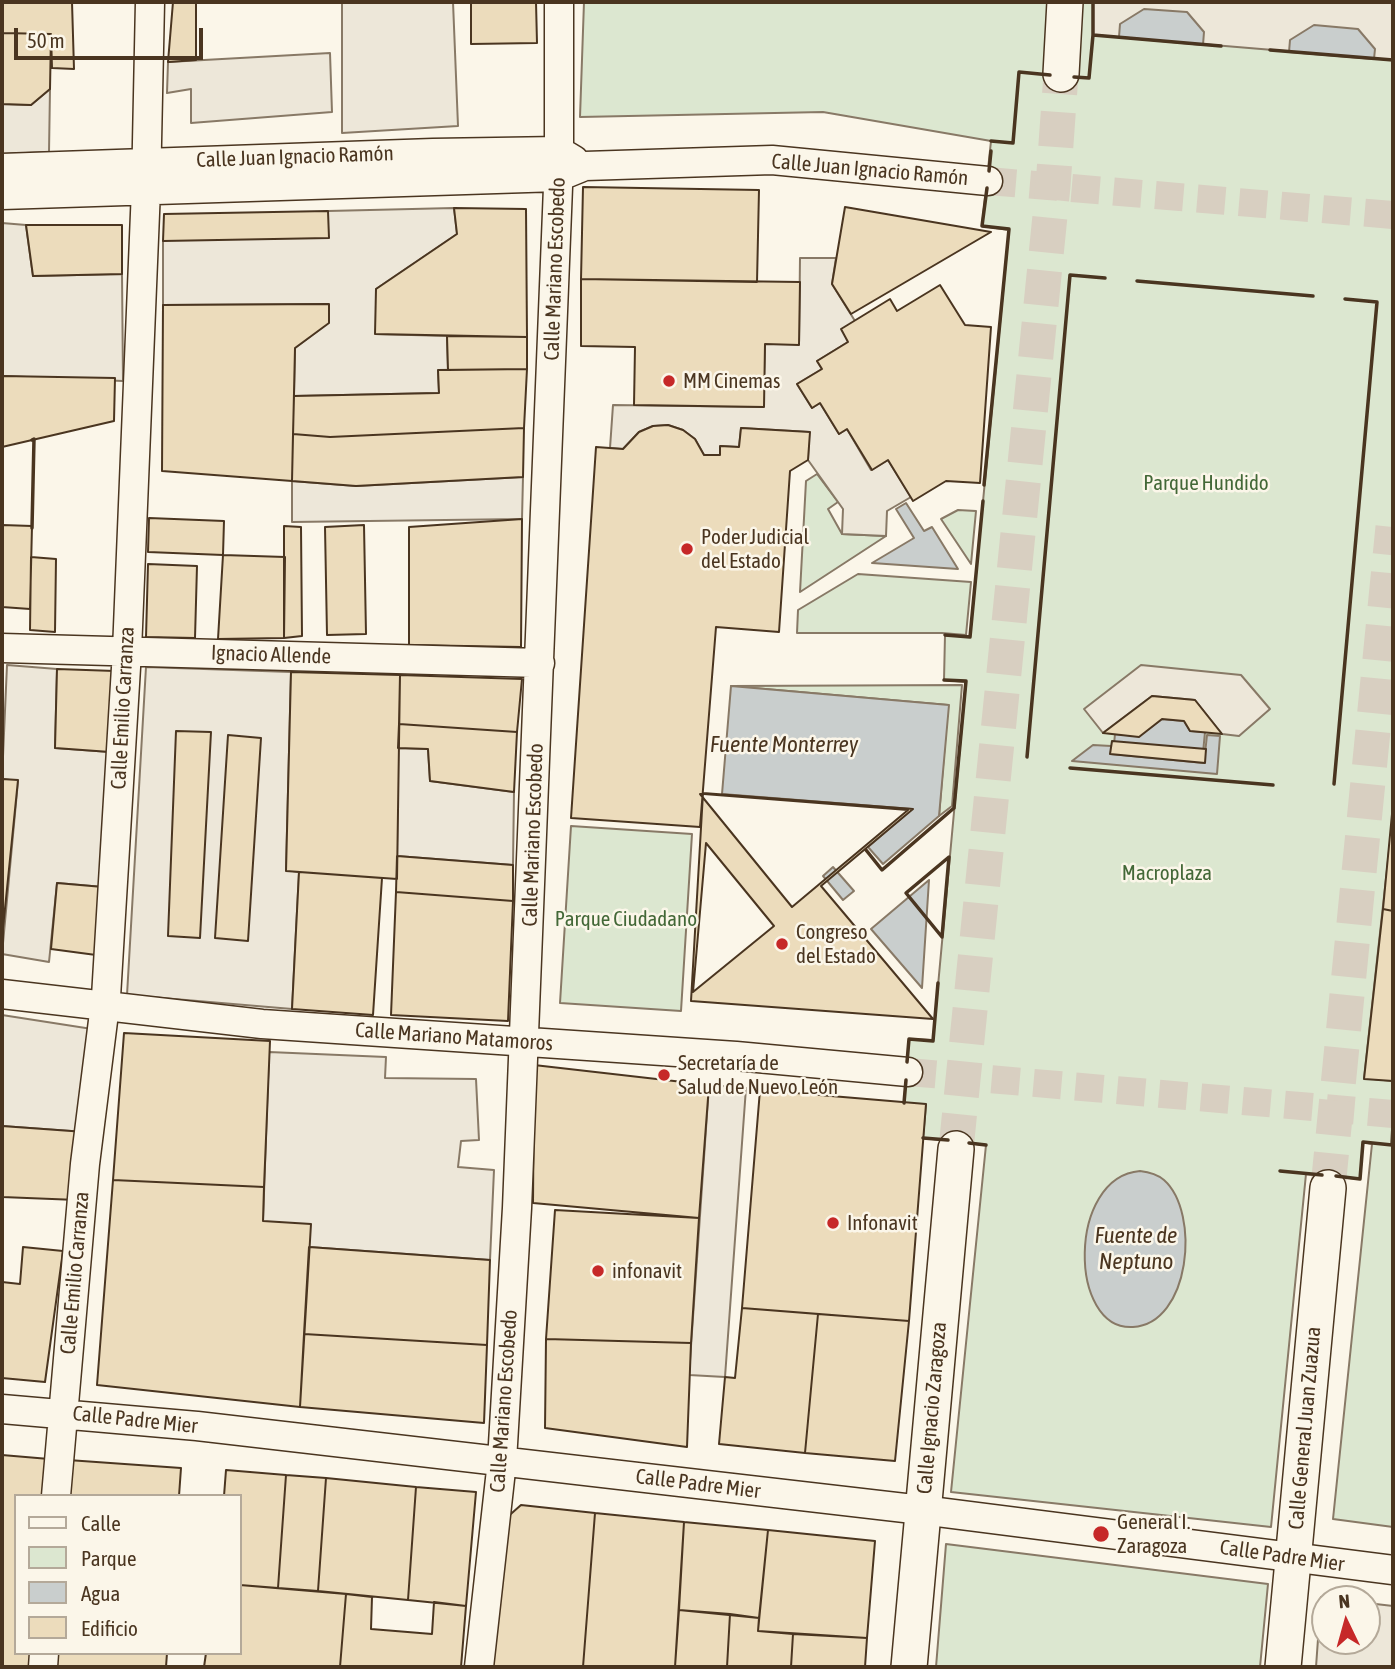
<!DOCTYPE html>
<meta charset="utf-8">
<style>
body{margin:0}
#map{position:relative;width:1395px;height:1669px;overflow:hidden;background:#fbf6e9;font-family:"Asap Condensed",sans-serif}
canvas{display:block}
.frame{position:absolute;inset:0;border:4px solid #4a3520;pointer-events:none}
.legend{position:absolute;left:14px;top:1494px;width:228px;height:161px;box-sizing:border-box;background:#fbf6e9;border:2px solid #b4a999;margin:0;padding:9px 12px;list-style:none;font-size:21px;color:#4a3520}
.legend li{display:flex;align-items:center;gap:14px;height:35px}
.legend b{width:35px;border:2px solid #b4a999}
.north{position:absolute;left:1311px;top:1585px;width:70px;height:70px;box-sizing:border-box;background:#fbf6e9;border:2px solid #b4a999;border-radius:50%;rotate:355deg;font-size:19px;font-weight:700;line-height:28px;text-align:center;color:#4a3520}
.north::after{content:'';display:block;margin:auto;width:24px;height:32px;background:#c62828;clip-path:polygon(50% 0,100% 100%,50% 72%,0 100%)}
.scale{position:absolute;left:14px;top:28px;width:189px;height:32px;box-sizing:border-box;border:4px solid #4a3520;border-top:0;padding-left:9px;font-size:21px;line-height:24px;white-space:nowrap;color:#4a3520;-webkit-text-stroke:5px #fbf6e9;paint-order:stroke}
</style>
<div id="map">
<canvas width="1395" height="1669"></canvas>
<div class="frame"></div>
<ul class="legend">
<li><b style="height:9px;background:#fbf6e9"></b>Calle</li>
<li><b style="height:19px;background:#dce7d0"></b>Parque</li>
<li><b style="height:19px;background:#c9cecd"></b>Agua</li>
<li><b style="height:19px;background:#ecdcbc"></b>Edificio</li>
</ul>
<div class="north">N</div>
<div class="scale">50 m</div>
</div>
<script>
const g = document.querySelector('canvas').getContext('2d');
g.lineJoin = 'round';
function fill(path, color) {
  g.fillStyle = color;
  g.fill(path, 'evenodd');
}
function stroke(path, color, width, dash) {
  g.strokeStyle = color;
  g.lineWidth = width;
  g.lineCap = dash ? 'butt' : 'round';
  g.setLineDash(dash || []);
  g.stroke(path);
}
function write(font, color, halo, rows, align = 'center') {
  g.font = font + ' "Asap Condensed",sans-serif';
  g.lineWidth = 5;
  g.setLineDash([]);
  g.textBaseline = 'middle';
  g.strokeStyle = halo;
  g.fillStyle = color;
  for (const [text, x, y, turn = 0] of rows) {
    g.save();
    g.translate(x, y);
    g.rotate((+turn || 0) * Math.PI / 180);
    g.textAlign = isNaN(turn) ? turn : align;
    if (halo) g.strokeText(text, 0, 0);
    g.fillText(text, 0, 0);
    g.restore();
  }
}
const green = new Path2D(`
 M584 2H1393V815L1364 1078 1393 1081V1527L1333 1519 1372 1144 1363 1142 1360 1179 1306 1174 1271 1527 951 1492 986 1145 923 1138 926 1105 904 1103 909 1039 933 1040 966 682 944 680 945 635 970 637 1009 230 982 226 991 141 823 112 580 117Z
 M817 474 838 502 828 509 842 534 886 536 800 592 806 481Z
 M958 510 976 511 971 564 941 519Z
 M858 574 971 582 966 635 942 633H797L798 610Z
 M962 685 952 806 939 816 948 705 731 686Z
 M571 826 692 834 681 1011 560 1003Z
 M946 1544 1268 1584 1260 1667H936Z`);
fill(green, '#dce7d0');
stroke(green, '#887966', 2);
const parking = new Path2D(`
 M342 2H453L458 126 342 133Z
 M1093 2H1393V60L1093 35Z
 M330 53 332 112 191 123V89L167 93 168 62Z
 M50 89 49 152 2 154V104L31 105Z
 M454 208 457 234 376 289V334L447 336 448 370 438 371 439 393 294 396 295 348 328 323V304L163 305V241L328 211Z
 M2 223 26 225 33 276 122 274 123 381 2 376Z
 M800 258H836L832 284 855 321 848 342 817 361 822 369 797 384 812 408 820 403 839 434 847 429 871 470 888 460 911 497 887 511 886 536 842 534 843 509 808 460 809 432 741 428 739 447 721 446 720 455H704L695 439 683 430 668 425 653 426 639 432 623 449 610 448 613 405 763 407 765 344H799Z
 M523 477 522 519 292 522V481L356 486Z
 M7 665 57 669 55 748 110 752 103 887 57 883 49 962 2 954 18 781 2 779Z
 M1141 665 1241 675 1270 709 1239 736 1222 734 1195 700 1152 696 1103 733 1084 709Z
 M146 667 291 672 286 870 299 872 292 1009 127 995Z
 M398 748 428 749 430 781 514 792 513 865 397 856Z
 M2 1015 92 1029 85 1132 2 1126Z
 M269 1052 386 1057 385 1078 476 1079 479 1140 461 1141 458 1167 494 1170 490 1260 309 1247 263 1221Z
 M709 1085 746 1088 725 1377 689 1375Z
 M1321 1597 1335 1599H1325V1641H1367V1603L1393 1606V1667H1316Z`);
fill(parking, '#ede7d9');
stroke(parking, '#887966', 2);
const water = new Path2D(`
 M1144 9 1187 12 1204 32 1203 45 1119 37 1120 24Z
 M1314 25 1358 29 1375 49 1374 59 1289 52 1290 40Z
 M906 503 924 531 932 527 958 569 872 563 914 538 896 509Z
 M731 686 949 705 939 816 883 864 868 847 912 809 722 794Z
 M1162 719 1184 721 1190 731 1205 732 1203 753 1114 744 1115 734 1139 736Z
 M1207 735 1220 736 1217 774 1072 761 1093 745 1111 746V754L1204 763Z
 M833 867 854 891 843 900 823 876Z
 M929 880 922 988 871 929Z
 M1140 1171C1149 1172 1157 1174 1164 1180 1201 1213 1190 1324 1133 1327 1068 1331 1067 1177 1140 1171Z`);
fill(water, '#c9cecd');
stroke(water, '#887966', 2);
const building = new Path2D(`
 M2 2H72L74 69 52 68 51 34 2 33Z
 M173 2H196V60L168 62Z
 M471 2H536L537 43 471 44Z
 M2 33 51 34 50 89 31 105 2 104Z
 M583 187 759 190 757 282 581 279Z
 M845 207 991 232 851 314 832 284Z
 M454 208 526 209 527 337 375 334 376 289 457 234Z
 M328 211 329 238 163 241 164 214Z
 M26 225H122V274L33 276Z
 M581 279 800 282 799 345 765 344 764 407 634 405 635 347 581 346Z
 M940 285 965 325 991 327 980 483 946 481 913 501 888 460 872 470 847 429 839 434 820 403 812 408 797 384 822 369 817 361 848 342 841 329 890 299 897 311Z
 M329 304V323L295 348 292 481 162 471 163 305Z
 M447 336 527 337V369L448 370Z
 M527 369 524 428 330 437 293 434 294 396 439 393 438 370Z
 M2 376 115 378 114 421 2 447Z
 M668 425 683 430 695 439 704 455H720V446L739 447 741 428 810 432 808 460 790 471 779 632 716 627 700 827 571 818 596 447 623 449 639 432 653 426Z
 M524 428 523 477 356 486 292 481 293 434 330 437Z
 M149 518 224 521 223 555 148 552Z
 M522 519 521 647 409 645V527Z
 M2 525 32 526 30 609 2 607Z
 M364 525 366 634 327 635 325 527Z
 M284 526 301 527 302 636 284 638Z
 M223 555 285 557 284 638 218 639Z
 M31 557 56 559 55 632 30 630Z
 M148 564 197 566 195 638 146 637Z
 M57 669 115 671 110 752 55 748Z
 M291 672 400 675 397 879 286 871Z
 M400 675 522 679 517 732 399 724Z
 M1152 696 1195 700 1222 734 1190 731 1184 721 1162 719 1139 737 1103 733Z
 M399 724 517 732 514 792 430 781 428 749 398 748Z
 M176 731 211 732 200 938 168 936Z
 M228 735 261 738 248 941 215 938Z
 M1112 741 1206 749 1205 763 1110 754Z
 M2 779 18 780 2 938Z
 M703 793 913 809 821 886 933 1019 691 1001Z
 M700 794H704L908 810 792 907Z
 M1392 814 1393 815V911L1383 909Z
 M706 843 774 926 693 992Z
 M397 856 513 865V901L396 892Z
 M299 872 382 878 373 1015 292 1009Z
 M57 883 103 887 96 955 51 949Z
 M396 892 513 901 508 1021 391 1015Z
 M1383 909 1393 911V1081L1364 1079Z
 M124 1033 270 1041 264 1187 113 1180Z
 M534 1065 709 1085 699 1218 533 1203Z
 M760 1090 926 1104 909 1321 742 1308Z
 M2 1126 85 1132 77 1200 2 1197Z
 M113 1180 264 1187 263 1221 311 1224 300 1407 97 1385Z
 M555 1210 699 1218 691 1343 546 1339Z
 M23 1247 63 1251 45 1382 2 1378V1282L20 1284Z
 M309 1247 490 1260 487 1345 304 1334Z
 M742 1308 818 1314 805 1453 719 1444 725 1377 735 1378Z
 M818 1314 909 1321 895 1461 805 1453Z
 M304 1334 487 1345 484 1423 300 1407Z
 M546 1339 691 1343 687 1447 545 1428Z
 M2 1455 49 1459 46 1496H16V1653H32L31 1667H2Z
 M68 1460 181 1468 179 1496H66Z
 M226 1470 286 1475 278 1588 240 1585V1496H224Z
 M286 1475 326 1478 318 1591 278 1588Z
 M326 1478 416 1487 408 1600 318 1591Z
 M416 1487 476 1492 466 1606 408 1600Z
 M521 1505 595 1513 583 1667H488L504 1520Z
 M595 1513 684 1522 675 1667H583Z
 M684 1522 768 1530 759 1618 679 1610Z
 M768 1530 875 1541 867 1638 758 1631Z
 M240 1585 346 1594 340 1667H204L206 1653H240Z
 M346 1594 372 1597 371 1629 432 1634 434 1602 466 1606 461 1667H340Z
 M679 1610 730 1614 727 1667H675Z
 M730 1614 759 1618 758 1631 793 1634 791 1667H727Z
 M793 1634 867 1638 865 1667H791Z
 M54 1653H167L166 1667H53Z`);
fill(building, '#ecdcbc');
stroke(building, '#4a3520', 2);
stroke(new Path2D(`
 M988 181 1393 215
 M908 1072 1393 1114`), '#d8cfc1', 28, [28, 14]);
stroke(new Path2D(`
 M956 1149 1053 186 1061 74
 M1328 1188 1393 527`), '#d8cfc1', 35, [35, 18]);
const minor = new Path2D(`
 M2 168 433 153 559 151 574 160
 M2 195 558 177 585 166 772 160 988 181
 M2 648 540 663
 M2 994 262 1024 736 1056 908 1072
 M2 1409 197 1426 922 1510 1393 1570
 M56 1496 85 1164 106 997 127 651 146 189 150 2
 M43 1667 44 1653
 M479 1667 502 1461 517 1208 559 162V2`);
const major = new Path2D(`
 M1061 74 1065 2
 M909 1667 956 1149
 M1283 1667 1328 1188`);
stroke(minor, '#4a3520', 31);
stroke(major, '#4a3520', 38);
stroke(minor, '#fbf6e9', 28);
stroke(major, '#fbf6e9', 35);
stroke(new Path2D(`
 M1093 35V2
 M1270 50 1393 60
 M1074 77 1089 78 1093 35 1221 46
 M991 141 1013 143 1019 72 1050 75
 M989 171 991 151
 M1137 281 1313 296
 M984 485 1009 229 982 226 987 188
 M32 528 34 439 32 440
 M945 635 970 637 983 501
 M1027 757 1070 275 1105 278
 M1070 768 1273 785
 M1334 784 1377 302 1345 299
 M866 850 882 870 954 808 966 681 944 680
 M949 857 942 937 906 893Z
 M907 1062 909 1039 933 1041 938 983
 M904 1103 906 1080
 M923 1138 948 1140
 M969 1143 986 1145
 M1280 1171 1322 1175
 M1336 1176 1360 1179 1363 1142 1392 1145 1393 1125`), '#4a3520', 3.5);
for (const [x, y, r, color] of [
 [669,381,7,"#c62828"],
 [687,549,7,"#c62828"],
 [782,944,7,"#c62828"],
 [664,1075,7,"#c62828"],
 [833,1223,7,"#c62828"],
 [598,1271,7,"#c62828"],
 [1101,1534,9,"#c62828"]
]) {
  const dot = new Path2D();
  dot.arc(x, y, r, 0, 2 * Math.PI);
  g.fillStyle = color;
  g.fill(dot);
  stroke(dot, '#fbf6e9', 2.5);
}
write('21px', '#4a3520', '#fbf6e9', [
 ["Calle Juan Ignacio Ramón",295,157,-2],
 ["Calle Juan Ignacio Ramón",870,170,5],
 ["Calle Mariano Escobedo",555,269,-88],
 ["Ignacio Allende",271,655,2],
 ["Calle Emilio Carranza",123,708,-87],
 ["Calle Mariano Escobedo",533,835,-88],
 ["Calle Mariano Matamoros",454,1037,4],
 ["Calle Emilio Carranza",75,1273,-85],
 ["Calle Mariano Escobedo",504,1401,-86],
 ["Calle Ignacio Zaragoza",932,1408,-85],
 ["Calle Padre Mier",135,1420,6],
 ["Calle General Juan Zuazua",1305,1428,-85],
 ["Calle Padre Mier",698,1484,7],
 ["Calle Padre Mier",1282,1556,8]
]);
write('21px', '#4a3520', '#fbf6e9', [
 ["MM Cinemas",683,381],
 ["Poder Judicial",701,537],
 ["del Estado",701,561],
 ["Congreso",796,932],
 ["del Estado",796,956],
 ["Secretaría de",678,1063],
 ["Salud de Nuevo León",678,1087],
 ["Infonavit",847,1223],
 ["infonavit",612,1271],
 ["General I.",1117,1522],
 ["Zaragoza",1117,1546]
], 'left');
write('21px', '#436837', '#fbf6e9', [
 ["Parque Hundido",1206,483],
 ["Macroplaza",1167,873],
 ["Parque Ciudadano",626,919]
]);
write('italic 23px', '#4a3520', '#fbf6e9', [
 ["Fuente Monterrey",784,745],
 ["Fuente de",1136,1236],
 ["Neptuno",1136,1262]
]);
</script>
